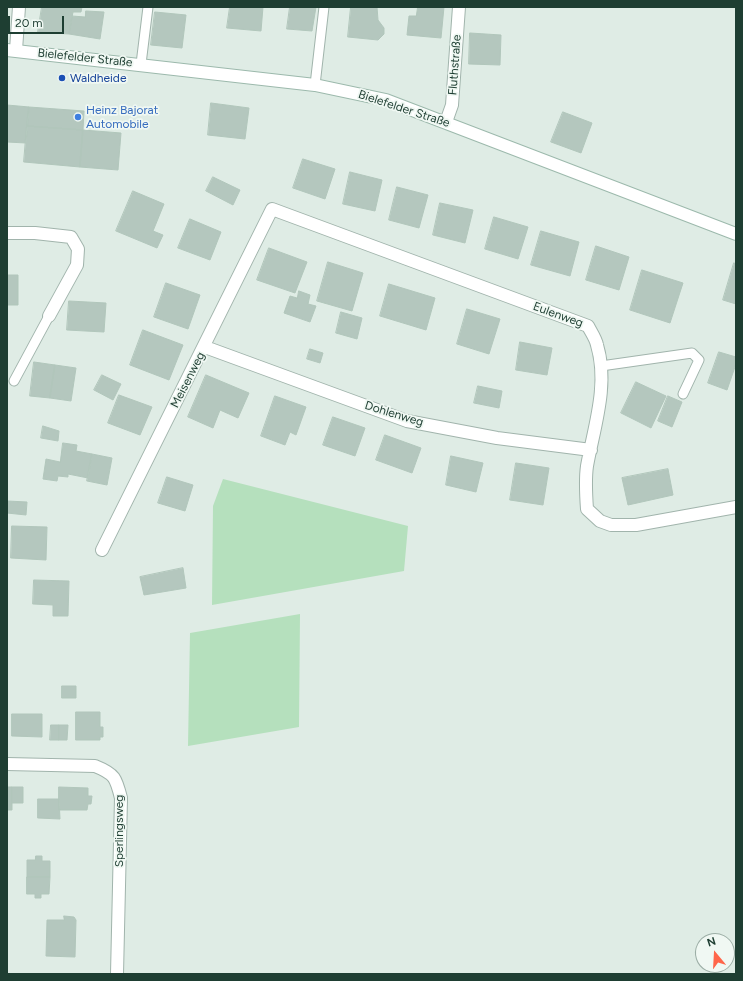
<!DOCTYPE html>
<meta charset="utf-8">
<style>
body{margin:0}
#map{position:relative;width:743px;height:981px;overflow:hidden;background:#dfece5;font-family:Figtree,sans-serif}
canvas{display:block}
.frame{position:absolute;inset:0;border:8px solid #1e3e32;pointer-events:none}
.north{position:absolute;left:695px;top:933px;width:40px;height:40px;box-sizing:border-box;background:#f0f8f3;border:1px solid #9caea6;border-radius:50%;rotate:342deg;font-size:11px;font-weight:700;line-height:16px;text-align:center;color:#1e3e32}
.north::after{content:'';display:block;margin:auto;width:14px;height:18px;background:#ff664a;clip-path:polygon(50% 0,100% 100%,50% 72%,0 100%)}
.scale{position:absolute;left:8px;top:16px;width:56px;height:18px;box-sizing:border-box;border:2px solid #1e3e32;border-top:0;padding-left:5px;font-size:12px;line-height:14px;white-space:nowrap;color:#1e3e32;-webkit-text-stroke:3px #f0f8f3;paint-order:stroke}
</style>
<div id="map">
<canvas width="743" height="981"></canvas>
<div class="frame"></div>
<div class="north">N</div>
<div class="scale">20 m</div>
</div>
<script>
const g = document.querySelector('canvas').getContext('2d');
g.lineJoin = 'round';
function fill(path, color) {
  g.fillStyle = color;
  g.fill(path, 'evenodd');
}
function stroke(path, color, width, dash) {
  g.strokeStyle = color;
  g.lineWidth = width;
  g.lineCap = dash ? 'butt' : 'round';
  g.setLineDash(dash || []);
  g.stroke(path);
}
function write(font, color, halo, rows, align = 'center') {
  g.font = font + ' Figtree,sans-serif';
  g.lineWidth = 3.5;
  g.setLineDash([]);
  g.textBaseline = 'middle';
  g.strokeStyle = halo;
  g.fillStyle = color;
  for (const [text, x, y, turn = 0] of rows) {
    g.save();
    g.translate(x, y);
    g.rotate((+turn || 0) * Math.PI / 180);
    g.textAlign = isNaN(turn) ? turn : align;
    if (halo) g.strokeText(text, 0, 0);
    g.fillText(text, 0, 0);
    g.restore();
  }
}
fill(new Path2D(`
 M223 479 408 526 404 571 212 605 213 506Z
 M300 614 299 727 188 746 190 633Z`), '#b5e0bd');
const building = new Path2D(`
 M42 7H82L81 12H73L69 34 38 32Z
 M230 7H263L261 31 227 28Z
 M290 7H316L312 31 287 29Z
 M351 7H377L378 20 384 28V34L378 40 348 37Z
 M418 7H444L441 38 407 35 409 16H416Z
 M86 11 104 12 100 39 69 34 72 16 85 17Z
 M155 12 186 15 182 48 151 45Z
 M470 33 501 35 500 65 469 64Z
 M211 103 249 108 245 139 208 135Z
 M7 105 29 107 26 143 7 142Z
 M29 107 84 111 83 130 27 126Z
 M563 112 592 123 581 153 551 142Z
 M27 126 83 130 80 167 24 162Z
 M83 130 121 133 118 170 80 167Z
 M303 159 335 169 325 199 293 188Z
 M350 172 382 180 375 211 343 204Z
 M213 177 240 190 233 205 206 191Z
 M397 187 428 195 419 228 389 220Z
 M133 191 164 204 153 231 163 235 157 248 116 231Z
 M440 203 473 210 465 243 433 235Z
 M494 217 528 227 518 259 485 249Z
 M190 219 221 232 210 260 178 248Z
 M541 231 579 242 570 276 531 265Z
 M596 246 629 257 619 290 586 280Z
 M269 248 307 262 295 293 257 280Z
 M328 262 363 273 352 311 317 301Z
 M734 263 736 264V304L723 300Z
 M642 270 683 283 670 323 630 310Z
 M7 275H18V305H7Z
 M166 283 200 295 188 329 154 317Z
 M389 284 435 298 426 330 380 316Z
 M299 291 310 295 308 304 316 306 310 322 284 313 290 296 297 298Z
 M69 301 106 303 104 332 67 330Z
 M467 309 500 319 489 354 457 344Z
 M341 312 362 318 357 339 336 333Z
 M143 330 183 345 169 380 130 365Z
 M520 342 552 348 547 375 516 370Z
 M310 349 323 353 320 363 307 359Z
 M719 352 736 357V364L727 390 708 383Z
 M34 362 55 365 50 398 30 396Z
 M55 365 76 368 71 401 50 398Z
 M102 375 121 384 113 400 94 390Z
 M206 375 249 393 238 418 220 410 213 428 188 417Z
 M636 382 666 396 651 428 621 413Z
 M478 386 502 391 499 408 474 403Z
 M119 395 152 407 140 435 108 423Z
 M275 396 306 407 296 435 290 432 285 445 261 436Z
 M668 396 682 402 672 427 658 421Z
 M333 417 365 428 355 456 323 445Z
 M43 426 59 431 58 441 41 438Z
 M385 435 421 448 412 473 376 460Z
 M63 443 77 445 76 451 92 454 88 478 68 474V477L58 476 57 481 43 479 46 459 60 462Z
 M92 454 112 458 107 485 87 481Z
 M451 456 483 463 476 492 446 485Z
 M516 463 549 468 543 505 510 500Z
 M668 469 673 495 628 505 622 478Z
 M167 477 193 485 185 511 158 503Z
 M7 501 27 502 26 515 7 513Z
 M12 526 47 527 46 560 11 558Z
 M183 568 186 588 144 595 140 577Z
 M34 580 69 581 68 616H53V605L33 604Z
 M62 686H76V698H62Z
 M76 712H100V727H103V737H100V740H76Z
 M12 714H42V737L12 736Z
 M51 725H59V740H50Z
 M59 725H68L67 740H59Z
 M7 787H12V810H7Z
 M12 787H23V803H12Z
 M59 787 88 788V796H92L91 804H88L87 810H59Z
 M38 799H59L60 819 38 818Z
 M36 856H42V861H50V877H27V860H35Z
 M27 877H50L49 894H41V898H35V894H27Z
 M64 916 74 917 76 920 75 957 46 956 47 920H64Z`);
fill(building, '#b4c7be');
stroke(building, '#b1c6bb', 1);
const service = new Path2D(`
 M141 64 148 7
 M315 85 324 7
 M601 366 692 353 699 360 683 394
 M14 381 49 316`);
const minor = new Path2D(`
 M16 50 19 7
 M446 122 452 105 459 7
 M7 233H35L71 237 78 249 77 265 49 316
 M205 347 407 421 497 438 591 450
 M102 550 272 209 588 326C591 332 596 339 597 345 609 385 594 427 587 466 585 480 586 495 587 509L600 521 611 525H636L736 507
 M7 764 95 766C115 774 116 778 121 798L117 974`);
const secondary = new Path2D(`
 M7 50 315 85 386 100 736 234`);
stroke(service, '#a1b4ac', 11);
stroke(minor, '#a1b4ac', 14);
stroke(secondary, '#9cb9ac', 14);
stroke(service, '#fff', 9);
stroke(minor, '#fff', 12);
stroke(secondary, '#fff', 12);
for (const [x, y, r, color] of [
 [62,78,4,"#1a4fb4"],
 [78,117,4,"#3f7fe0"]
]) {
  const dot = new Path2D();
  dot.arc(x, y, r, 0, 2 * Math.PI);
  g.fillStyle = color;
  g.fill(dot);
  stroke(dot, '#f0f8f3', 1.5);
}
write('12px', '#1e3e32', '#f0f8f3', [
 ["Bielefelder Straße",85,58,6],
 ["Fluthstraße",455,65,-86],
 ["Bielefelder Straße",404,109,18],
 ["Eulenweg",558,315,20],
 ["Meisenweg",188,380,-63],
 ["Dohlenweg",394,414,17],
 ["Sperlingsweg",119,831,-90]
]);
write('12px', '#164399', '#f0f8f3', [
 ["Waldheide",70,78]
], 'left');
write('12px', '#366cbe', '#f0f8f3', [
 ["Heinz Bajorat",86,110],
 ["Automobile",86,124]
], 'left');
</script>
